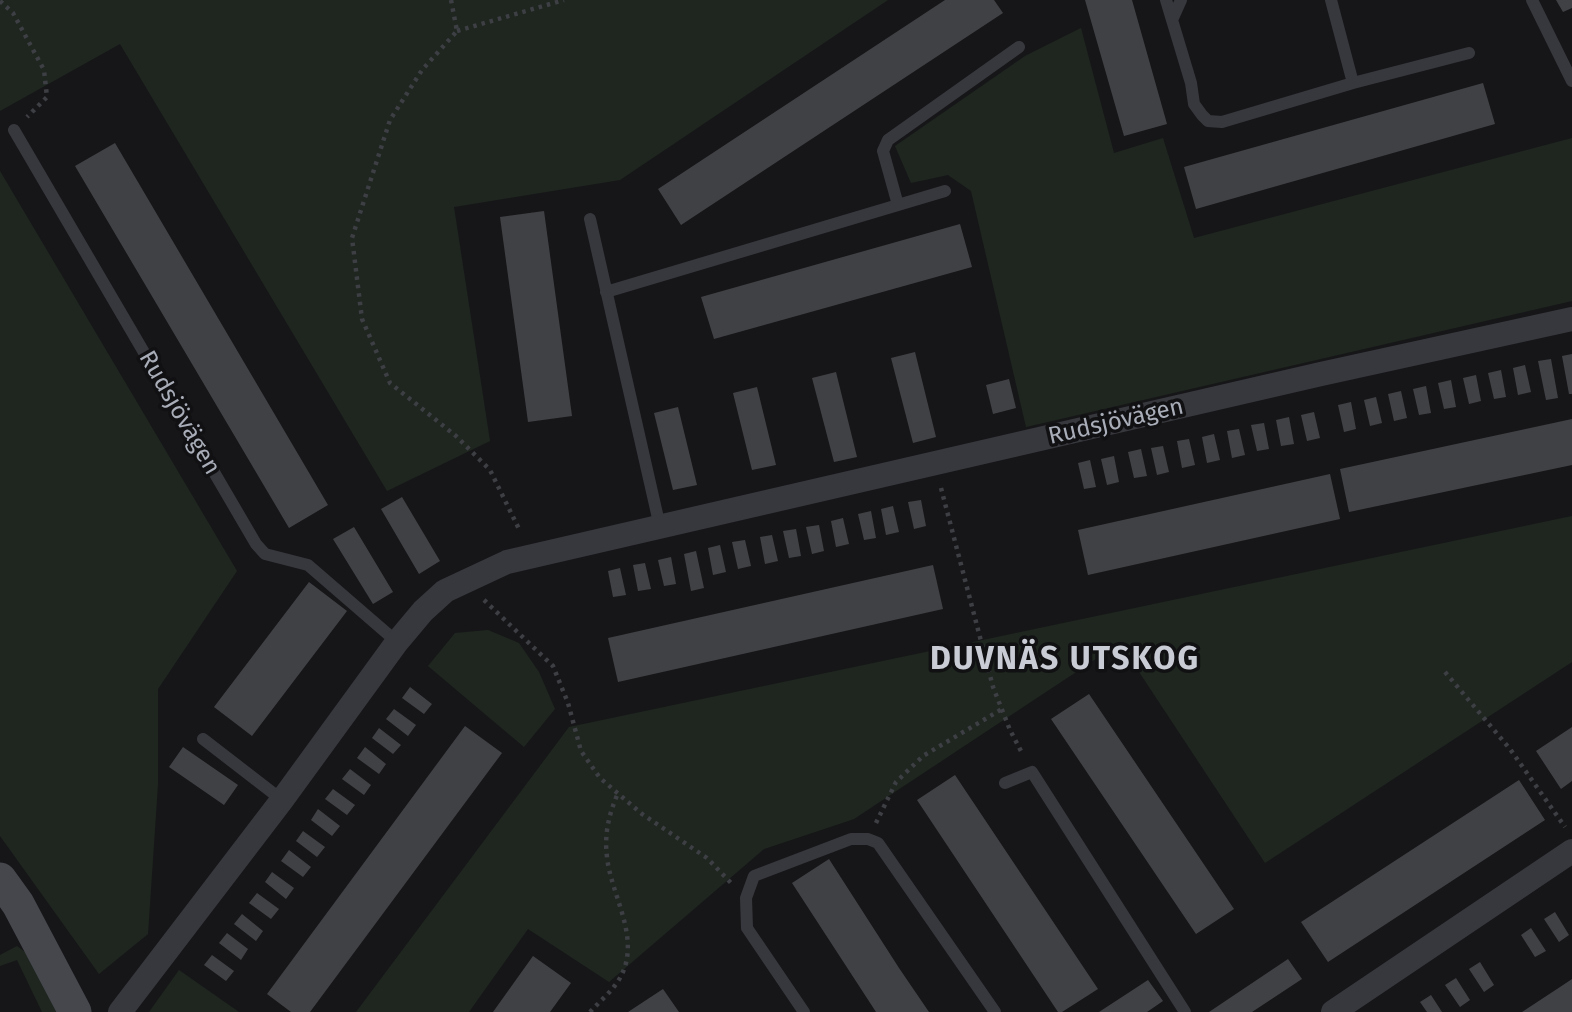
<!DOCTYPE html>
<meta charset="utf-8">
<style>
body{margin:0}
canvas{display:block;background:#161618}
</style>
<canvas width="1572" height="1012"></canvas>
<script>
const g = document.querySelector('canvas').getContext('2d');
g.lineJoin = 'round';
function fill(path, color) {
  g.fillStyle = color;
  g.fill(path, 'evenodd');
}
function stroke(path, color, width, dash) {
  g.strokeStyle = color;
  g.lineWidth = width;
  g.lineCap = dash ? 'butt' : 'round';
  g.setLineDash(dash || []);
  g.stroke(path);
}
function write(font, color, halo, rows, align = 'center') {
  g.font = font + ' "Fira Sans",sans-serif';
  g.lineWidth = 7;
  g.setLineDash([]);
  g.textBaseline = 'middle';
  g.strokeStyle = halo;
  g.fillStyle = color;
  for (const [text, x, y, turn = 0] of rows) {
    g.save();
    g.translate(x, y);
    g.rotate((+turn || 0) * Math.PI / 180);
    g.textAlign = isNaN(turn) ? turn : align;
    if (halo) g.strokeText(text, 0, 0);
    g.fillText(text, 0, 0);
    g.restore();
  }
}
fill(new Path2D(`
 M0 0H888L620 180 454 207 490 441 387 491 120 44 0 111Z
 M1081 28 1114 153 1163 138 1194 238 1572 138V301L1026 427 971 191 948 175 911 183 895 146 1025 56Z
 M0 171 237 571 158 689V784L148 934 99 974 0 836Z
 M1572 516V662L1265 863 1120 643 854 819 764 849 609 982 528 929 469 1012H356L569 727Z
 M488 630 519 643 539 672 555 709 524 747 428 666 455 633Z
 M17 946 33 958 61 1012H42L17 960 0 966V955Z
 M179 970 239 1012H149Z`), '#1e261f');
fill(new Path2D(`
 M945 0H994L1003 13 681 225 658 189Z
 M1085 0H1132L1167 124 1124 136Z
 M1556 0H1572V8L1563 12Z
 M1483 83 1495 124 1196 209 1184 167Z
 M115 143 328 505 289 528 75 166Z
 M544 211 572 416 528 422 500 217Z
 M960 224 972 267 714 339 701 297Z
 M915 352 936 437 913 443 891 358Z
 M1572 354V394H1569L1562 356Z
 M1551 359 1558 398 1546 400 1538 361Z
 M1525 365 1531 392 1518 395 1513 368Z
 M1501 370 1506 397 1494 399 1488 373Z
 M836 372 857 457 834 462 812 378Z
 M1476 375 1481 401 1469 404 1463 378Z
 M1009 379 1016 408 993 414 986 385Z
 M1451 380 1456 407 1444 409 1438 383Z
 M1426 386 1431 413 1419 415 1413 389Z
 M757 387 776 465 752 470 733 393Z
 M1401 391 1407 418 1394 421 1388 394Z
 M1376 397 1382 423 1370 426 1364 400Z
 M1351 402 1356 429 1344 432 1338 405Z
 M678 407 697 485 673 490 654 413Z
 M1314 412 1320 438 1307 441 1301 415Z
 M1289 417 1294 444 1281 446 1276 420Z
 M1572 419V465L1349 512 1340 469Z
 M1264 423 1269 449 1257 451 1251 425Z
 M1239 429 1245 455 1232 458 1227 431Z
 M1214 434 1220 460 1207 463 1202 437Z
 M1189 439 1195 465 1182 468 1177 441Z
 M1163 446 1169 472 1157 475 1151 448Z
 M1141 449 1147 476 1134 478 1128 452Z
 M1114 456 1119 482 1107 485 1101 459Z
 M1090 460 1096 487 1084 489 1078 463Z
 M1330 474 1340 519 1088 575 1078 530Z
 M402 497 440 561 419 574 381 509Z
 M921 500 926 526 914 529 908 502Z
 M893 506 899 532 886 535 881 509Z
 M871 511 876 538 864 540 858 514Z
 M843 518 849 544 836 547 831 521Z
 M819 525 824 551 812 554 806 527Z
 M354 527 393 592 373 604 333 539Z
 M796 529 801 556 789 558 783 531Z
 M772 535 778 561 765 564 760 537Z
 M745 540 751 566 738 569 732 542Z
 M720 545 726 572 713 575 708 548Z
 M696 551 704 588 691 591 684 554Z
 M671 557 676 584 664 586 658 560Z
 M645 563 651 589 638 591 633 565Z
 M933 565 943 609 618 682 608 638Z
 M620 568 626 595 613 597 608 571Z
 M309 582 347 611 252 736 214 707Z
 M410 687 432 704 424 714 402 698Z
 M1089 694 1234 909 1196 934 1051 719Z
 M394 709 416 725 408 736 386 719Z
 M465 726 502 753 310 1012H291L267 994Z
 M1572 727V781L1561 789 1536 751Z
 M379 728 401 745 393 754 372 738Z
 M183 747 238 785 224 805 169 767Z
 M365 747 386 764 379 774 357 758Z
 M350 769 371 785 364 795 342 779Z
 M955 775 1098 989 1062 1012H1058L917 800Z
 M1519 780 1545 820 1328 962 1301 922Z
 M333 789 355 805 347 815 325 799Z
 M318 809 340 826 332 836 311 820Z
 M303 831 325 847 317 857 296 841Z
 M289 850 311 867 303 877 281 861Z
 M829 859 899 968 929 1012H876L792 883Z
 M272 872 294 888 286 899 265 882Z
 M257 893 279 909 271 919 249 903Z
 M1555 912 1569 935 1559 942 1544 919Z
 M242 914 263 931 256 941 234 924Z
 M1531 928 1546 951 1535 957 1521 935Z
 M227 933 248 949 241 960 219 943Z
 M212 955 234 971 226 981 204 965Z
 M533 956 571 983 550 1012H493Z
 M1288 959 1302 979 1252 1012H1209Z
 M1480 962 1494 985 1484 992 1469 969Z
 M1456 978 1470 1000 1460 1007 1445 985Z
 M1572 979V1012H1522L1557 989Z
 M1148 980 1163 1001 1147 1012H1099Z
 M663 989 679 1012H628Z
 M1431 995 1442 1012H1427L1420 1002Z`), '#404145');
stroke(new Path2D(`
 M451 0 457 31 422 70 390 120 352 238 362 319 390 383 456 436 490 470 520 531
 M0 1 13 13 44 70 47 97 27 117
 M457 31 564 0
 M941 488 993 687 1010 730 1022 753
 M484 600 553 666 568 703 581 751 600 778 642 814 707 858 731 883
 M1445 672 1510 749 1565 827
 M876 823 896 782 923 756 1002 709
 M590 1012C601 1000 615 989 622 974 640 936 611 895 607 857 604 834 609 814 618 793`), '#3d3f44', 4.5, [3.5, 5]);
stroke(new Path2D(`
 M1166 0 1191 83 1194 104 1202 115 1208 121 1222 122 1353 83 1469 53
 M1331 0 1353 83
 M1532 0 1572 81
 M1172 20 1181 0
 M14 130 256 544 265 554 308 565 397 642
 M898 205 883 151 888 140 1019 47
 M590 219 660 527
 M606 292 945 191
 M203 739 282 800
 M1005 783 1032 772 1185 1012
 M804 1012 747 928 746 898 754 876 851 839H868L878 843 995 1012`), '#37383d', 12);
stroke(new Path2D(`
 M120 1012 282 800 397 642 423 611 445 591 507 562 1321 374 1572 319
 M1333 1012 1572 851`), '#37383d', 24);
stroke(new Path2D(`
 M0 879 18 904 75 1012`), '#45474d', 33);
write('24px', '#a8adb8', '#111113', [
 ["Rudsjövägen",179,413,60],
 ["Rudsjövägen",1116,422,-13]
]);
g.letterSpacing = '2px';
write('bold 32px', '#c9ccd4', '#111113', [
 ["DUVNÄS UTSKOG",1065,660]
]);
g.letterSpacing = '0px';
</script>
